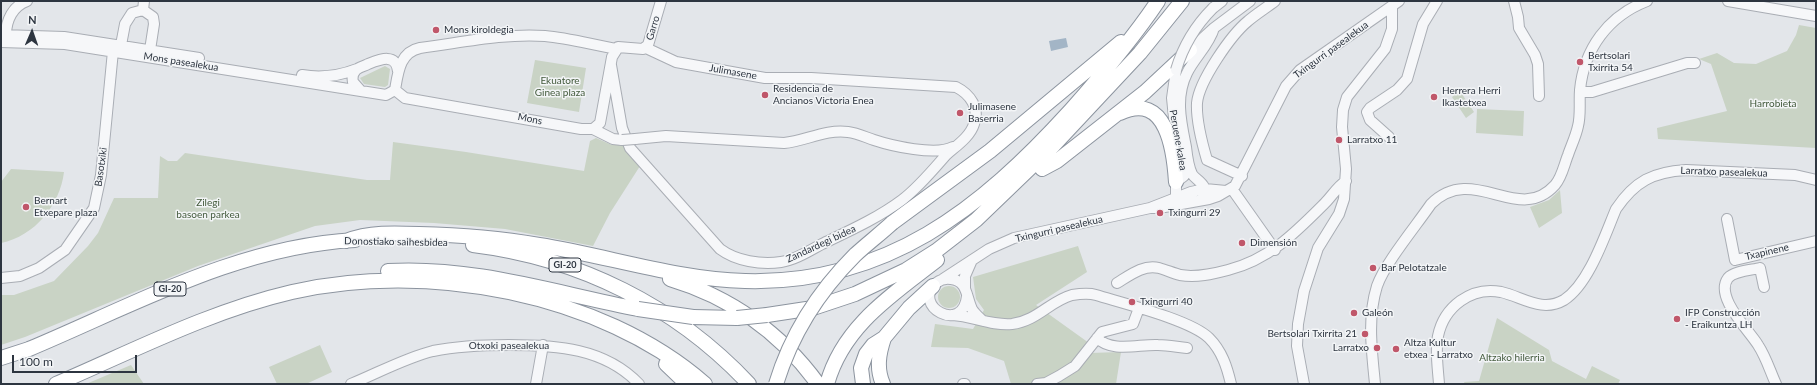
<!DOCTYPE html>
<meta charset="utf-8">
<style>
body{margin:0}
#map{position:relative;width:1817px;height:385px;overflow:hidden;background:#e3e6ea;font-family:Lato,sans-serif}
canvas{display:block}
.frame{position:absolute;inset:0;border:2px solid #2d3540;pointer-events:none}
.north{position:absolute;left:12px;top:12px;width:40px;height:40px;-webkit-text-stroke:3px #f3f5f7;paint-order:stroke;rotate:2deg;font-size:11px;font-weight:700;line-height:16px;text-align:center;color:#2d3540}
.north::after{content:'';display:block;margin:auto;width:14px;height:18px;background:#2d3540;clip-path:polygon(50% 0,100% 100%,50% 72%,0 100%)}
.scale{position:absolute;left:12px;top:355px;width:125px;height:18px;box-sizing:border-box;border:2px solid #2d3540;border-top:0;padding-left:5px;font-size:12px;line-height:14px;white-space:nowrap;color:#2d3540;-webkit-text-stroke:3px #f3f5f7;paint-order:stroke}
</style>
<div id="map">
<canvas width="1817" height="385"></canvas>
<div class="frame"></div>
<div class="north">N</div>
<div class="scale">100 m</div>
</div>
<script>
const g = document.querySelector('canvas').getContext('2d');
g.lineJoin = 'round';
function fill(path, color) {
  g.fillStyle = color;
  g.fill(path, 'evenodd');
}
function stroke(path, color, width, dash) {
  g.strokeStyle = color;
  g.lineWidth = width;
  g.lineCap = dash ? 'butt' : 'round';
  g.setLineDash(dash || []);
  g.stroke(path);
}
function write(font, color, halo, rows, align = 'center') {
  g.font = font + ' Lato,sans-serif';
  g.lineWidth = 3;
  g.setLineDash([]);
  g.textBaseline = 'middle';
  g.strokeStyle = halo;
  g.fillStyle = color;
  for (const [text, x, y, turn = 0] of rows) {
    g.save();
    g.translate(x, y);
    g.rotate((+turn || 0) * Math.PI / 180);
    g.textAlign = isNaN(turn) ? turn : align;
    if (halo) g.strokeText(text, 0, 0);
    g.fillText(text, 0, 0);
    g.restore();
  }
}
fill(new Path2D(`
 M1799 25 1816 28V148L1658 139 1657 128 1727 111 1711 64 1699 59 1717 53 1734 63 1756 64 1787 51 1796 35Z
 M535 60 586 68 579 112 527 103Z
 M385 66 390 69 388 85 385 87 364 84 360 78Z
 M1460 91 1474 112 1466 118 1452 97Z
 M1477 109 1524 111 1523 136 1476 133Z
 M596 138 612 145H625L640 166 610 213 593 246 505 229 434 223 360 220 315 226 198 266 25 337 1 345V295H14L54 281 88 246 98 233 114 198H158L160 156 168 161H177L185 153 367 180H390L393 142 466 152 584 171 590 141Z
 M11 169 64 172C60 205 35 236 1 243V182Z
 M1560 190 1562 213 1539 228 1530 207 1549 200Z
 M1078 246 1087 272 1036 305 1089 343V353L1121 352 1116 384H1011L1004 361 968 348 931 347 935 324 973 329 984 310 976 299 973 277Z
 M938 297a11 11 0 1 1 22 0a11 11 0 1 1-22 0Z
 M1497 318 1549 350 1552 361 1586 379 1592 366 1620 380 1618 384H1465L1464 382 1479 381Z
 M320 345 332 372 306 384H277L269 367Z
 M131 365 144 384H86Z`), '#c9d3c5');
fill(new Path2D(`
 M1066 38 1068 47 1051 51 1049 41Z`), '#a3b5c6');
const minor = new Path2D(`
 M144 1 143 10 153 17 154 24 150 50
 M1514 1 1518 17 1519 28 1535 55 1538 64 1539 96
 M1728 1 1816 16
 M1213 8 1222 1
 M1 35 64 37 199 58
 M6 35C6 20 13 6 27 1
 M1 42 65 44 386 95 395 90C398 72 400 52 420 48 460 43 503 33 545 36 569 38 593 45 617 49L618 47 643 49 648 45 661 1
 M121 45 125 24 132 13 143 10
 M1190 50 1214 28 1250 1
 M611 65 622 128 630 148 720 249C736 261 761 265 781 262 795 260 809 251 822 244 849 231 878 218 902 200 918 188 932 171 946 155 956 146 970 137 974 124 980 108 970 94 956 87L811 78H765L676 62 646 48
 M302 75C320 78 339 76 357 69
 M395 90 405 98 581 129H593L600 123 612 57 617 49
 M361 91 353 82C352 78 353 73 356 70 359 67 365 66 368 64 381 59 396 53 398 71
 M1580 92H1592L1687 63H1695
 M1174 118 1172 98 1176 70
 M593 129 613 139 622 140
 M1389 137 1370 120 1367 112 1370 108 1397 90 1407 79 1423 24 1437 1
 M635 139 666 136 784 143C806 141 825 129 848 132 857 133 865 137 874 140 892 146 936 156 953 147
 M1242 176 1207 160C1202 143 1196 121 1197 103 1199 81 1231 35 1248 21 1256 14 1266 8 1275 1
 M1232 189 1275 250
 M1203 195 1204 187C1201 181 1195 179 1192 174 1188 166 1187 156 1186 147 1181 122 1175 97 1187 73 1195 57 1209 45 1214 28
 M1179 202 1176 197V182L1184 176 1182 161
 M1150 208H1159L1209 199 1218 196 1235 186 1286 86 1300 70 1399 1
 M1727 219 1735 260 1816 241
 M1 278 20 276 39 268 65 250 94 208 101 175 113 51
 M943 279 989 249 1014 238 1150 208 1191 192 1205 189 1226 191
 M1117 283C1130 275 1144 264 1159 268 1166 270 1173 273 1180 275 1196 278 1213 274 1228 270 1270 259 1295 233 1325 203 1332 196 1337 187 1346 181
 M1764 287 1760 268C1752 270 1734 271 1728 278 1714 297 1749 330 1758 345 1766 357 1770 371 1776 384
 M965 288V276L972 260
 M967 296C963 335 911 306 936 283 940 280 946 278 951 279 968 281 966 297 972 309 975 314 979 317 983 321
 M952 315C973 316 991 326 1012 324 1037 321 1050 301 1072 295 1079 294 1089 293 1096 295 1122 303 1191 320 1209 338 1222 351 1227 367 1231 384
 M1097 338C1112 353 1139 344 1158 345 1168 345 1177 347 1187 348
 M351 384C378 373 405 358 433 351 458 346 484 345 509 345 556 345 605 348 639 384
 M536 384 543 345
 M963 384H965
 M1037 384 1046 383 1059 376 1075 366 1102 332 1133 324 1139 308
 M1304 384 1297 346 1298 324 1304 291 1318 248 1339 214 1344 199 1346 169 1342 127 1343 110 1347 97 1385 49 1392 29V6
 M1375 384C1372 352 1367 318 1377 286 1385 263 1416 226 1431 204 1474 162 1518 226 1555 185 1562 177 1564 165 1568 155 1571 146 1576 136 1578 126 1581 115 1579 102 1580 90 1584 49 1608 16 1647 1
 M1439 384C1438 369 1435 350 1438 336 1444 307 1471 286 1501 292 1523 297 1542 313 1564 300 1589 284 1605 235 1616 209 1635 181 1653 172 1686 170L1795 175 1816 180`);
const highway = new Path2D(`
 M1120 113C1167 91 1174 151 1176 182
 M1042 169 1057 161 1145 92 1190 50
 M892 223 990 151 1121 42
 M346 241C369 232 394 233 419 234 460 235 499 238 539 245 608 256 676 279 745 281 886 285 981 209 1071 110 1102 75 1132 40 1158 1
 M473 245C579 258 676 306 749 384
 M388 271C474 266 555 293 638 309
 M670 279C730 297 781 333 818 384
 M767 315 813 308 855 294 906 270 936 251 976 220 1053 146 1140 53 1182 1
 M693 317 737 318
 M1 358 29 349C134 305 239 246 355 240
 M666 364 687 384
 M56 384C133 351 210 311 292 292 426 261 601 293 705 384
 M827 384C843 326 892 295 937 260
 M863 384 861 368 866 354 873 345 884 338 909 308 933 286
 M883 384C876 368 879 353 884 338`);
stroke(minor, '#a9adb4', 12);
stroke(highway, '#8c949f', 16);
stroke(minor, '#f6f7f9', 10);
stroke(highway, '#fff', 14);
const minorBridge = new Path2D(`
 M1176 70C1183 46 1195 26 1213 8
 M622 140 635 139`);
const highwayBridge = new Path2D(`
 M638 309 693 317
 M737 318 767 315
 M776 384C791 335 819 291 855 255 867 244 880 234 892 223`);
stroke(minorBridge, '#a9adb4', 12, []);
stroke(highwayBridge, '#8c949f', 16, []);
stroke(minorBridge, '#f6f7f9', 10);
stroke(highwayBridge, '#fff', 14);
for (const [x, y, r, color] of [
 [436,30,4,"#c0576a"],
 [1580,62,4,"#c0576a"],
 [765,95,4,"#c0576a"],
 [1434,97,4,"#c0576a"],
 [960,113,4,"#c0576a"],
 [1339,140,4,"#c0576a"],
 [26,207,4,"#c0576a"],
 [1160,213,4,"#c0576a"],
 [1242,243,4,"#c0576a"],
 [1373,268,4,"#c0576a"],
 [1132,302,4,"#c0576a"],
 [1354,313,4,"#c0576a"],
 [1677,319,4,"#c0576a"],
 [1365,334,4,"#c0576a"],
 [1377,348,4,"#c0576a"],
 [1396,349,4,"#c0576a"]
]) {
  const dot = new Path2D();
  dot.arc(x, y, r, 0, 2 * Math.PI);
  g.fillStyle = color;
  g.fill(dot);
  stroke(dot, '#f3f5f7', 1.5);
}
for (const [x, y, w] of [
 [565,265,32],
 [170,289,32]
]) {
  const box = new Path2D();
  box.roundRect(x - w / 2, y - 7, w, 14, 3);
  g.fillStyle = '#f3f5f7';
  g.fill(box);
  stroke(box, '#2d3540', 1);
}
write('bold 9px', '#2d3540', null, [
 ["GI-20",565,265],
 ["GI-20",170,289]
]);
write('10px', '#2d3540', '#f3f5f7', [
 ["Garro",653,28,-73],
 ["Txingurri pasealekua",1331,50,-36],
 ["Mons pasealekua",181,62,9],
 ["Julimasene",733,72,10],
 ["Mons",530,119,11],
 ["Peruene kalea",1178,140,80],
 ["Basotxiki",101,167,-82],
 ["Larratxo pasealekua",1724,172,2],
 ["Txingurri pasealekua",1059,229,-13],
 ["Donostiako saihesbidea",396,242,1],
 ["Zandardegi bidea",821,244,-25],
 ["Txapinene",1767,252,-13],
 ["Otxoki pasealekua",509,346]
]);
write('10px', '#2d3540', '#f3f5f7', [
 ["Mons kiroldegia",444,30],
 ["Bertsolari",1588,56],
 ["Txirrita 54",1588,68],
 ["Residencia de",773,89],
 ["Ancianos Victoria Enea",773,101],
 ["Herrera Herri",1442,91],
 ["Ikastetxea",1442,103],
 ["Julimasene",968,107],
 ["Baserria",968,119],
 ["Larratxo 11",1347,140],
 ["Bernart",34,201],
 ["Etxepare plaza",34,213],
 ["Txingurri 29",1168,213],
 ["Dimensión",1250,243],
 ["Bar Pelotatzale",1381,268],
 ["Txingurri 40",1140,302],
 ["Galeón",1362,313],
 ["IFP Construcción",1685,313],
 ["- Eraikuntza LH",1685,325],
 ["Bertsolari Txirrita 21",1357,334,"right"],
 ["Altza Kultur",1404,343],
 ["etxea - Larratxo",1404,355],
 ["Larratxo",1369,348,"right"]
], 'left');
write('10px', '#435a3c', '#f3f5f7', [
 ["Ekuatore",560,81],
 ["Ginea plaza",560,93],
 ["Harrobieta",1773,104],
 ["Zilegi",208,203],
 ["basoen parkea",208,215],
 ["Altzako hilerria",1512,358]
]);
</script>
